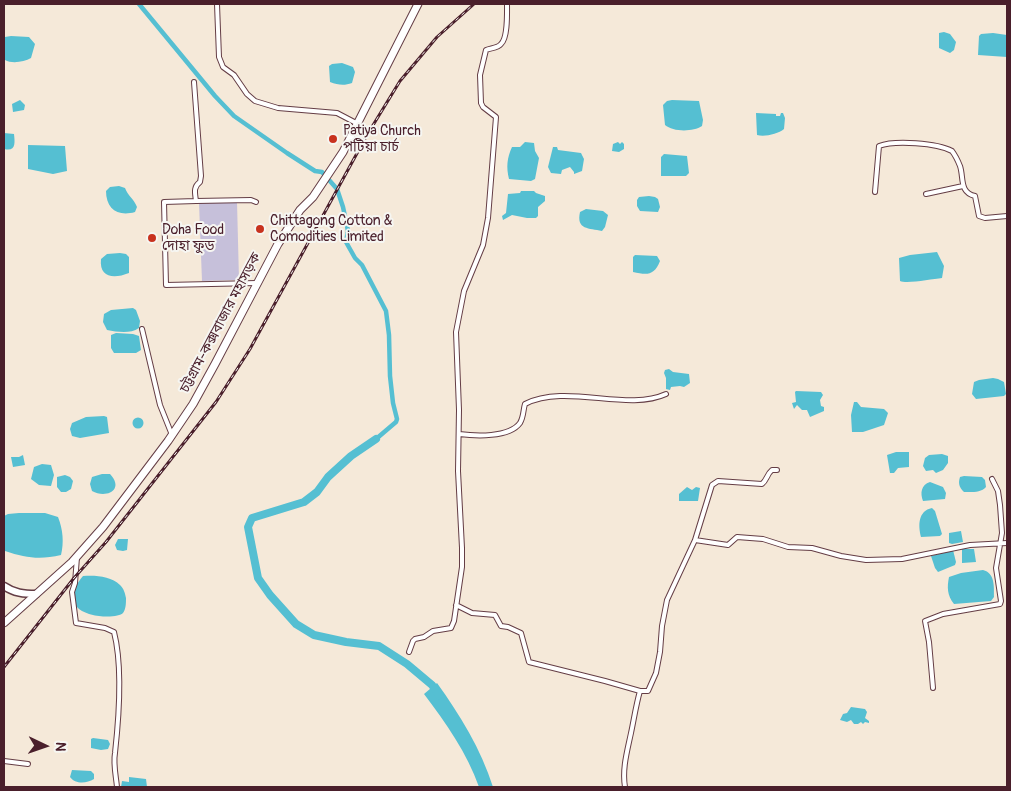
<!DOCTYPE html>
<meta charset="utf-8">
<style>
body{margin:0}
#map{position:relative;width:1011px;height:791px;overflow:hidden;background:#f5e9d9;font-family:Pangolin,sans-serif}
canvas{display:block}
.frame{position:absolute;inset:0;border:5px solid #4a1f2b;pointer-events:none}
.north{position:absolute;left:20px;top:721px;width:50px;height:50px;-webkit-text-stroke:4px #f6f6f2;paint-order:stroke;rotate:93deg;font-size:14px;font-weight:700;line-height:20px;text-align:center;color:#4a1f2b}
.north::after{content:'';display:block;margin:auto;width:18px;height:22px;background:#4a1f2b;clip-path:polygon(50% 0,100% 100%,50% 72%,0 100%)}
</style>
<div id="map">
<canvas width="1011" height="791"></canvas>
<div class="frame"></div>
<div class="north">N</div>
</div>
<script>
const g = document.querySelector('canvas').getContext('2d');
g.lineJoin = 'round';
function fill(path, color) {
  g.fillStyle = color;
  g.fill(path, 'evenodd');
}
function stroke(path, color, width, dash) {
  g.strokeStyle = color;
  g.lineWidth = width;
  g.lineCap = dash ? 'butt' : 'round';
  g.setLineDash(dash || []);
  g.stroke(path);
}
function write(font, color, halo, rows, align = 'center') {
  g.font = font + ' Pangolin,"Noto Sans Bengali",sans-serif';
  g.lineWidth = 4;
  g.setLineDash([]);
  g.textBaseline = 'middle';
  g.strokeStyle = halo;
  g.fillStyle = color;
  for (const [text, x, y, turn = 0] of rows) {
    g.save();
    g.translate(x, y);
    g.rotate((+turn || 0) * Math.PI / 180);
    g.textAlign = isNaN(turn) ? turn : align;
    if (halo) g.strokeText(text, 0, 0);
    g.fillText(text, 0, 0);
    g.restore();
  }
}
fill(new Path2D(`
 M237 202 239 280 202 281 199 203Z`), '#c6c0da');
fill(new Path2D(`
 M944 32 950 34 956 42 954 50 950 53 939 48V33Z
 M993 33 1007 35V57L978 55 979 36 981 34Z
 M11 36 29 37 35 44 31 58C24 62 12 64 5 60V37Z
 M342 63 353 67 355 72 352 83C344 86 338 85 330 82L329 66 332 64Z
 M20 100 25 105 24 110 13 112 12 104Z
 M672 100 699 101 703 120 702 126C693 132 673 132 665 125L663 105 667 101Z
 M756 113 776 114V116H780L781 113H783L785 118 784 129C778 134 765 137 757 135Z
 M4 133 14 134C15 143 16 152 4 149Z
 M525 142 534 143 535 151 539 158 535 179 531 181 509 179C506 167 507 158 512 147H520Z
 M618 142 620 144 622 142 624 144V149L619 152 612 151 613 144Z
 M28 145 65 146 67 171 53 174 28 169Z
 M553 147H557L558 150 581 153 584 159 582 171 574 174V172L570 167 562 170 561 174 551 173 548 167Z
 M664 154 687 156 689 173 686 176H661V157Z
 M119 186 125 188C128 196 134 199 137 207L135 212C118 217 106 209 106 191L110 187Z
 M521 191H534L536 193 545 196V201L538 207V216L536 218H527L512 215 503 220 502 216 506 213 508 194 520 193Z
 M649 196 655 197 658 199 660 207 658 212 640 211 637 206V200L639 197Z
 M586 209 603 211 608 215 605 227 602 231C589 228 576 230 580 212Z
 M937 252 944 266 942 278C932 279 907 284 900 281L899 258 910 255Z
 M120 253 126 254 129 257V273C114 279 99 278 101 259L107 254Z
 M635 255 657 256 660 261C654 276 647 275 633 272V257Z
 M133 308 136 310 140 321 139 328C130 334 118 332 107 330L103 322 104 314 111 310Z
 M116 333 133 334 139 336 141 350 136 353H114L111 348V335Z
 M669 369 673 372 689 374 690 383 684 387 680 386 671 387 670 390 666 389V378L664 373 665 370Z
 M993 378 998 379 1004 382 1006 394 1004 396 976 399 972 394 974 382 979 380Z
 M796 391 821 392 823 395 820 400 821 406 824 407V411L810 417 807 410H802L797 405 794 409 792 403 796 402 795 392Z
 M854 402H857L861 407 884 409 888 413 884 425 863 432H852L851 415Z
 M104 416 107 417 109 433 80 438 72 436 70 429 72 423 86 417Z
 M132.5 423a5.5 5.5 0 1 1 11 0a5.5 5.5 0 1 1-11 0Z
 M896 452H909V467L898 468 894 473H890L887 455Z
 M942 454 948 456V463L943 470 936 473 933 470 926 471 923 466 925 458 929 455Z
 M23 455 25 465 13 467 11 457H19Z
 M42 464 51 465 54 475 51 486 39 485 31 479 34 467Z
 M102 474H110C125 490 106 499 92 491L90 484 92 477Z
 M65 475 70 477 73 481 71 489 66 492H61L57 487V477Z
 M964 476 982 477 985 480 986 487C981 493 971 492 964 492 959 487 958 483 960 477Z
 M930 482 943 487 946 493 945 499 923 501C920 493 921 485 930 482Z
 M687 487 692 490 696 487 700 488 698 501H679V494Z
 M932 508 935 511 942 534 940 536 921 537C918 525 918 511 932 508Z
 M19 513H45L58 517C63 530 64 542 61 555 40 560 26 558 5 551L4 516 8 514Z
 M961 531 963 542 952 544 949 543V533Z
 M118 539H128L127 550 123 551 117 550 115 545Z
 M962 549H974L976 562 962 563Z
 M953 550 956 562 955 565 938 572 935 568 931 556Z
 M983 570C995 573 994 586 994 597L991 601 954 604C947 595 947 587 949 577L961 573Z
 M83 576C95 575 111 576 120 585 124 589 125 593 126 598 126 603 126 609 123 613 116 621 48 618 83 576Z
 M437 683C460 715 481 749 493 787H479C467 753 446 723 424 694Z
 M851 707 865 709 867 712 865 718 869 721V723L865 722 863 724 861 722 858 724H854L851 720 847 722 840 720 843 714 847 713Z
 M93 738 108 740 110 744 108 749 101 750 91 748V739Z
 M72 770 91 771 94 774V779C86 784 75 784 70 777Z
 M129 777 146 779 147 787H121L122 781 129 782Z`), '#55bfd2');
stroke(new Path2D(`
 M139 4 215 96 234 116 287 153 315 171 322 172 337 189 343 207 348 231 346 242 355 258 362 265 386 311 389 335 390 376 393 403 397 419 396 422 376 439`), '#55bfd2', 4.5);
stroke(new Path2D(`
 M376 439 351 456 328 477 317 492 304 502 252 518 248 527 258 578 270 595 296 624 314 635 346 642 379 646 407 664 432 685 439 695`), '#55bfd2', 8);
const minor = new Path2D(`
 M217 4 219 57 223 67 234 75 247 94 255 101 278 108 337 113 358 124
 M194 82 201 176 200 182C193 187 195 193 196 201L251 200 256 202
 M875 192 879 146C895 140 937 143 952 151 955 155 958 161 960 166 964 178 959 192 975 196L979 216 985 218 1007 216
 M926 194 963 186
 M196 201 164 202 166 285 257 283
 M142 329 160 405 172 435
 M459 434C475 436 509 438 520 423 524 416 523 410 525 404 566 383 627 412 666 394
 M695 540 712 485 718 481 762 484C767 480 767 474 772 470H777
 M77 557 75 583 72 592 76 623 105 628 114 632C123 667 119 717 115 753 113 764 116 776 117 787
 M456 605 472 613 495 615 501 626 508 627 521 633 529 662 605 681 640 691H648L656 673 660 652 662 626 667 600 695 540 728 545 737 537 763 539 788 547 812 548 841 556 866 560 902 559 970 545 1007 543
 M409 652 413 641 415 639 424 637 433 631 451 628 454 621 462 567V548L458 471 459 410 456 332 464 291 483 245 488 218 496 117 483 107 481 103 480 75 486 50C491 48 498 48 501 44 508 38 507 13 507 4
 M933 688 929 642 925 621 943 614 1000 604 1001 601 996 568 1002 533 1000 505 998 491 992 479
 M4 761 28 764
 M625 787C622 769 627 752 631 733 634 719 636 705 640 691`);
const primary = new Path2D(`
 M4 586C14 593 24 594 36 594`);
const trunk = new Path2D(`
 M4 623 72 562 103 527 168 441 193 404 215 364 278 244 300 210 313 197 343 152 418 4`);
stroke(minor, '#643d45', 6);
stroke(primary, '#643d45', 9);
stroke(trunk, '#643d45', 9);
stroke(minor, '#fff', 4);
stroke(primary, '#fff', 6);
stroke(trunk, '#fff', 7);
const rail = new Path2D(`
 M4 667 74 578 106 542 216 402 250 349 367 135 400 81 437 37 474 4`);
stroke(rail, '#4a1f2b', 3);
stroke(rail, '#f6f6f2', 1, [4]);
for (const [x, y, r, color] of [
 [333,139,5,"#c8321e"],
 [260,229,5,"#c8321e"],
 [152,238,5,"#c8321e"]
]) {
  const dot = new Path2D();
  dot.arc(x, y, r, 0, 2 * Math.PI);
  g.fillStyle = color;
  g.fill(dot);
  stroke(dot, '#f6f6f2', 2);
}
write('14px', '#4a1f2b', '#f6f6f2', [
 ["Patiya Church",343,131],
 ["পটিয়া চার্চ",343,147],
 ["Chittagong Cotton &",270,221],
 ["Comodities Limited",270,237],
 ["Doha Food",162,230],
 ["দোহা ফুড",162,246]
], 'left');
write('14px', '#4a1f2b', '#f6f6f2', [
 ["চট্টগ্রাম-কক্সবাজার মহাসড়ক",221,323,-62]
]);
</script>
